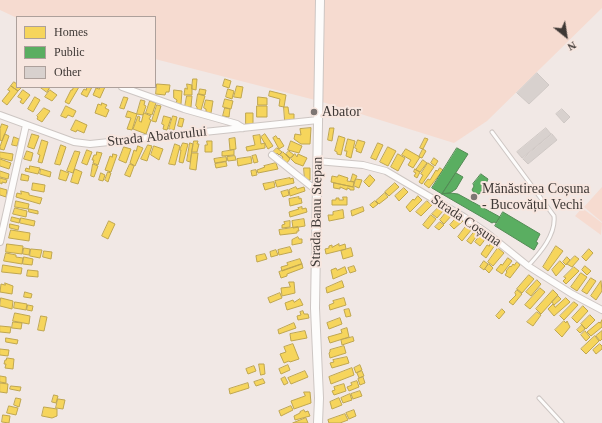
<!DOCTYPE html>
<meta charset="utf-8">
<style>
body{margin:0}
#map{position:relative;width:602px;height:423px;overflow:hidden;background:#f1e8e5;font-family:"Times New Roman",serif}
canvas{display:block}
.legend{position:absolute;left:16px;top:16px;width:140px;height:72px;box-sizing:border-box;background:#f7e6df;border:1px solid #ada09b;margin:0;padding:5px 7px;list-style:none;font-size:12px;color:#3e3835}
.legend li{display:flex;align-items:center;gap:8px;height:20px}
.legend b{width:20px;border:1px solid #ada09b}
.north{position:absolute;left:546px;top:16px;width:40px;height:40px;-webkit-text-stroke:3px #f7e6df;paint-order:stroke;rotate:150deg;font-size:11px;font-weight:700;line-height:16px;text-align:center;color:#3e3835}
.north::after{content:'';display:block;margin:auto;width:14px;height:18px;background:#3e3835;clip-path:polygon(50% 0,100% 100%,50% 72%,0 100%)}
</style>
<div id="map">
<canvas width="602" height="423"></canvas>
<ul class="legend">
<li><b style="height:11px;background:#f6d55c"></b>Homes</li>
<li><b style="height:11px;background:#5aae61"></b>Public</li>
<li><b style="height:11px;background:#d8d1ce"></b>Other</li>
</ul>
<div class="north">N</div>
</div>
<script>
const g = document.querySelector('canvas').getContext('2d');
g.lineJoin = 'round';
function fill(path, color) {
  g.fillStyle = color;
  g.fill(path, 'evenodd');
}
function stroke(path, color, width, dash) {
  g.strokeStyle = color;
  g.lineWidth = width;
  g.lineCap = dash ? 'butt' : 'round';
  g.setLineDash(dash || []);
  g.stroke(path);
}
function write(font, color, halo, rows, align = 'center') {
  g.font = font + ' "Times New Roman",serif';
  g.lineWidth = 4;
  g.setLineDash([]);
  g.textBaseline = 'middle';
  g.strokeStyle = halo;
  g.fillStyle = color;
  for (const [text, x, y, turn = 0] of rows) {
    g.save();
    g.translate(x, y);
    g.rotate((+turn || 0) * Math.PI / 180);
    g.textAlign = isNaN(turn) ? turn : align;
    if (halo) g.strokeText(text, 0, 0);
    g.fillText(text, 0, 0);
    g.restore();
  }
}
fill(new Path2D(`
 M0 0H602V8L487 121 454 143 319 101 155 59V17H17V18L0 10Z
 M602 187V222L584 207Z
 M582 208 602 223 601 235 575 216Z`), '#f6dbd0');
const homes = new Path2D(`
 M193 79H197L196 90 192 89Z
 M225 79 231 81 229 88 223 86Z
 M14 82 17 84V87H22L18 91 11 86Z
 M157 84 170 85 169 92H166L165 95 156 94Z
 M187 84 192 85V95H184L185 88 187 89Z
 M11 86 18 91 7 105 2 101 10 91 8 90Z
 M237 86 243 87 241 98 234 97Z
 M40 87H50L47 92Z
 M74 87H79L69 104 65 102 71 90H72Z
 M87 87H92L87 97 81 94 84 89 86 90Z
 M100 87H105L100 98 93 95 96 88 99 89Z
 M200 89 206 90 205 95 199 94Z
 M228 89 234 91 232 99 226 97Z
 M23 90 30 95 23 104 20 102 22 99 18 97Z
 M50 90 57 95 52 101 45 97Z
 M174 90 182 91 181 104H176L177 100 174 98Z
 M270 91 286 95 284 107 279 106 280 99 269 96Z
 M198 94 205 96 201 110 197 109V107L196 106Z
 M187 96H192L191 107H185Z
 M35 97 40 100 33 112 28 109Z
 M124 97 128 98 124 109 120 108Z
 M258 97 267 98V105H258Z
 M225 99 233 101 231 109 223 107Z
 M141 100 145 101 144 105 146 106 143 115 137 114Z
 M206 100 213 101 211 113 206 112V109L204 108Z
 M150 101 156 103 152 115 146 113Z
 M102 103 107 105 105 108 109 110 106 117 95 113 98 104 101 105Z
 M157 105 161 106 156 122 152 121Z
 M66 106 76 111 73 117 68 115 66 118 61 116Z
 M257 106H267V117H257Z
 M284 107H288L289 114H294V120L285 121Z
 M44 108 50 111 42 122 37 119 38 117 37 116Z
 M225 108 230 109 229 117 223 116Z
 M128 111 137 114 132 130 127 129 131 118 126 117Z
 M144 113 151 116 149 119 151 120 146 134 133 129 138 116 140 117 139 121 141 122Z
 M246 113H253V124H246Z
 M164 116 171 118 167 130 163 129 164 125 162 124Z
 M173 116 177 117 174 130 169 129Z
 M180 118 184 119 182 127 178 126Z
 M76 120 87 125 84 133 77 130 76 132 71 130Z
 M2 124 8 126 2 141 0 140V129Z
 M311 128 310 144H301L294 139 295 134 301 135 300 129Z
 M330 128H334L332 141 328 140Z
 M5 134 9 136 4 150 0 149V147Z
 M32 134 39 136 34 149 28 147Z
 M265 134 273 146 268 149 261 137Z
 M260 135 261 144 265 143V148L247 151 246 147 255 145 253 136Z
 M276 136 278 139 279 138 284 146 279 149 273 138Z
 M339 136 345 138 341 155 337 154V152L335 151Z
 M14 137 19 139 17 146 12 145Z
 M235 138 236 149 230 150 229 139Z
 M425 138 428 139 423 149 420 148Z
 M348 139 355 141 351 158 346 156 347 151H345Z
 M42 140 48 142 42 163 38 162 40 155 38 154Z
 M358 140 365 142 361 153 356 151 357 149 355 148Z
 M194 141H198L197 144H199L197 152H192Z
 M207 141H212V152H205V145H207Z
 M291 141 302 146 299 153 288 150Z
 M183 143 188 144 183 163 179 162 181 150H180Z
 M190 143 193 144 190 162 187 161Z
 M378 143 383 145 376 160 371 158Z
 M175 144 180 146 175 165 169 164Z
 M61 145 66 147 60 165 55 164Z
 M148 145 152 146 147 161 141 159Z
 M138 146 143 148 135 166 130 163 134 150 136 151Z
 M154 146 163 149 159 160 151 155Z
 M124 147 131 149 126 163 119 160Z
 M388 147 396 151 388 166 380 162Z
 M277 148 282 152 279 155 277 153 275 156 272 153Z
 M406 149 420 157 413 168 408 165 411 160 402 155Z
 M423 149 426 151 422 158 419 157Z
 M87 150 92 152 87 165 82 163Z
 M234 150V155L222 156V152Z
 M27 151 33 153 31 161 24 159Z
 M75 151 80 152 73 173 67 171Z
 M289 151 294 155 290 158 286 154Z
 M0 152 13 154 12 161 0 158Z
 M97 152 102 153 98 165 93 163 94 160H92L94 155H96Z
 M283 152 290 159 286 164 281 160 283 157 280 155Z
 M192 153H198L196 170 190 169Z
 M113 154 117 155 111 172 105 170 110 156 112 157Z
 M295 154 297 157 298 154 307 158 303 166 295 163 291 159Z
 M398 154 405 158 398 171 391 167Z
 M256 155 258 162 254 163 252 156Z
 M235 156 236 160 228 161 227 157Z
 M226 157 227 161 215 163 214 159Z
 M251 157 252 163 238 166 237 159Z
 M434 158 438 161 435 166 431 163Z
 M0 159 11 163 9 169 0 166Z
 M423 160 427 163 420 172 416 170Z
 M226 162 227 166 216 168 215 164Z
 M276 163 278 169 258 173 257 170 265 167 264 166Z
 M428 163 434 167 422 184 419 182 423 175 421 174Z
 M93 164 98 166 94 177 91 176Z
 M130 164 134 166 130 177 125 175Z
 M30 166 40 168 38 174 25 171 26 168 29 169Z
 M304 168H310V180H305Z
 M440 168 443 170 429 188 424 184 428 179 430 180 436 170 437 171Z
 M41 169 51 172 50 177 40 174Z
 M75 169 82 172 78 184 71 182Z
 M415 169 420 172 417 178 414 176 416 173 414 172Z
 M61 170 69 173 66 181 59 179Z
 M256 170 257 175 252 176 251 171Z
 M0 171 9 174 8 179 0 177Z
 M108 172 111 173 108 182 105 180Z
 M101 173 105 175 103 181 99 180Z
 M22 174 29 176 28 181 21 180Z
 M353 174 357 176 354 182 351 181Z
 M339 175 348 178 347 181 354 182 353 187 331 182 332 176 337 177Z
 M370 175 375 180 369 187 364 182Z
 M0 178 7 180 6 183 2 182V184L0 183Z
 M290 178V179L293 178 294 183 277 187 275 181Z
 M356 179 362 180 359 188 354 186Z
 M274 182 275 187 265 190 263 184Z
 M33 183 45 185 44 192 32 190Z
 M334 183 354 187V190H350V189L347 188V190L340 187V189L334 188Z
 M395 183 399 187 389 196 385 192Z
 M296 187 297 189 304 187 305 191 290 196 289 190Z
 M0 188 7 190 6 197 0 195Z
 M404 188 408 192 399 201 395 196Z
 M288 190 289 195 283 197 281 192Z
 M21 191 29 193V195L42 198 40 204 16 197 17 193 21 194Z
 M385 193 388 197 379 204 376 201Z
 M418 196 422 200 410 212 406 207 413 199 414 200Z
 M299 197V199L301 198 302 203 290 206 289 199Z
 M343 197H347V205H332V200H336V198H339V200H343Z
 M16 201 29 204 28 209 15 207Z
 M375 201 378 204 373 208 370 205Z
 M427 201 432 205 421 216 416 212Z
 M302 207V209L306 208 307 212 290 217 289 212 299 209 298 208Z
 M363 207 364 211 352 216 351 211Z
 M439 207 443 211 437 218 432 214Z
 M15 208 27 211 26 217 13 214Z
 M29 209 38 211V214L29 212Z
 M343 210 344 218 329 221 328 215H333V212Z
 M448 210 453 214 444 224 440 220Z
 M431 215 436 219 428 229 423 225Z
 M458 216 463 221 454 229 450 225Z
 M12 217 20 219 19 223 11 221Z
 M21 218 35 221 34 226 20 223Z
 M304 219 305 226 293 228 292 221Z
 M109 221 115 224 108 239 102 236Z
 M290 221V227L282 228V225L285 224 284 222Z
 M440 222 444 225 439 230 435 227Z
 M10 224 19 226 18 230 10 228Z
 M467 225 472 229 462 241 458 237Z
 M298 227 299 231H297V233L280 235 279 230Z
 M11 230 30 233 29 241 9 238Z
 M475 231 478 234 471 244 467 241Z
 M482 233 487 237 480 246 475 242Z
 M298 237 299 239H302V243L292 245V240Z
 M491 242 495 245 486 258 481 254 487 245 489 246Z
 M7 244 23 246 22 254 6 252Z
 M339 244V246L345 244 346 249 326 254 325 249 329 248V246L332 245V247Z
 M556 246 563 251 548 271 543 267Z
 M290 247 292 252 279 255 278 250Z
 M24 248 30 249 29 255 23 254Z
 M351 248 353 256 343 259 341 251Z
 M498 248 504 253 493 266 488 262Z
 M31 249 42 250 40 258 30 256Z
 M589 249 593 253 586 261 582 257Z
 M276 250 278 255 271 257 270 252Z
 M44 251 52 252 51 259 43 257Z
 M6 253 16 255V257L23 258 22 264 4 261Z
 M265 254 267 259 257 262 256 256Z
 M575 256 579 259 572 267 567 264Z
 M24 257 33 259 32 265 23 264Z
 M567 257 570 260 566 265 563 262Z
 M508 258 512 261 502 274 496 270 501 264 502 265Z
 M300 259 302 264 282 271 281 267 288 265 287 263Z
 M484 261 488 264 484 270 480 267Z
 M560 261 565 266 556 276 552 270Z
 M517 262 520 265 510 278 505 275 507 272 506 271 510 266 511 267 513 264 514 265Z
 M302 264 303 268 287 274V276L281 278 279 272Z
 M489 264 493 268 489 273 485 269Z
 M3 265 22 268 21 274 2 272Z
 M354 266 356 271 350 273 348 268Z
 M585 266 591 271 587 275 582 270Z
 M345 267 347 273 333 279 331 270 336 268 337 270Z
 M574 267 579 271 566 284 563 281 566 278 564 277Z
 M28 270 38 271V277L27 276Z
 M581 273 587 277 577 291 571 287Z
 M529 275 534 279 522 293 517 289Z
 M591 278 596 281 587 294 582 291Z
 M537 280 541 284 531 296 526 292Z
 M342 281 344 287 327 293 326 288Z
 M601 281 602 291 596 300 591 296Z
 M289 282H294L295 293 282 296 281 288 290 287Z
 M5 283 13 286 12 294 0 292 1 284 5 285Z
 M540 288 545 292 530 309 525 305Z
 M517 290 522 294 513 305 509 302 516 295 515 293Z
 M553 290 558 295 541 314 536 309Z
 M25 292 32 294 31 298 24 297Z
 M280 293 282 298 270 303 268 298Z
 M558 296 561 299 554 305 552 302Z
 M1 298 13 301 12 309 0 306Z
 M344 298 346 305 330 310 329 305 334 303 333 301Z
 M566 298 570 302 554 316 548 309 553 304 555 307Z
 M300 299 303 305 287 310 285 303 293 300 294 302Z
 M15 302 27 304 26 310 14 308Z
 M574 302 578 305 564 320 560 316Z
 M28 305 33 306 32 311 27 310Z
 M583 306 588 311 577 323 572 318Z
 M349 309 351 316 346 317 344 310Z
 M502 309 505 312 499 319 496 316Z
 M303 311 304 314H308L309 318 298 320 297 316 301 315 300 312Z
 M537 312 541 315 533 326 527 322Z
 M15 313 30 316 29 324 13 321Z
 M590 315 595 320 586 329 581 324Z
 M41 316 47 317 44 331 38 330Z
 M340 318 342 324 329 329 327 323Z
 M602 320V327L591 336 587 332 599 322 600 323Z
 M564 321 566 323 567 321 570 327 562 337 555 330Z
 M13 322 22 323 21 329 12 328Z
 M294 323 296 328 279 334 278 330Z
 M582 325 585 329 580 333 577 330Z
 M0 326 11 327 10 333 0 332Z
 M347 328 349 337 330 343 328 337 342 333 341 330Z
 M305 331 307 338 291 341 290 334Z
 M585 331 590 337 586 341 581 335Z
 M602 331V339L600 341 596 336Z
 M595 336 599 341 586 354 581 349Z
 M353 337 354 341 342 345 341 340Z
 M6 338 18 340 17 344 6 342Z
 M293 344 299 359 290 362 289 361 284 363 280 354 286 352 284 347Z
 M600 344 602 346V349L596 354 593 350Z
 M344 346 346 353 330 358 329 353 330 352V350Z
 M0 349 9 350 8 356 0 355Z
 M347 357 349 363 332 368 330 363 334 362 333 360Z
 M7 358 14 359 13 369 5 368 6 364H4L5 360H6Z
 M259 364H264L265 374 261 375Z
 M288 365 290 370 281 374 279 369Z
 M360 365 362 370 356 373 354 368Z
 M254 366 256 371 248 374 246 369Z
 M352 368 354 375 331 384 329 377Z
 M305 371 308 377 291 384 288 378Z
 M362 371 364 376 359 378 357 373Z
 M0 376 6 377V383L0 382Z
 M285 377 288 383 284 385 281 379Z
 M363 377 365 383 360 385 358 379Z
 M263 379 265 383 256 386 254 382Z
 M357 381 359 387 349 391 347 387 352 385 351 383Z
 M0 383 8 384 7 393 0 392Z
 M248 383 249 388 230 394 229 389Z
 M344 384 346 391 334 395 332 391 335 390 334 387Z
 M11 386 21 387 20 391 10 389Z
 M360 391 362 396 353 399 351 394Z
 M304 392H310L311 403 294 409 291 401 305 396Z
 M350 394 352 400 343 403 341 398Z
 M54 395 58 396 56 403 52 402Z
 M16 398 21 399 19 407 14 405Z
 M339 398 342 405 332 409 330 402Z
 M58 399 65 400 63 409 56 408Z
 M9 406 18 408 16 415 7 413Z
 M291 406 293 410 281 416 279 411Z
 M44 407 57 409V416L52 418 42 416Z
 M304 410 305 412 308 411 310 416 295 420 294 416 300 413V412Z
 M354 410 356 416 349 419 346 413Z
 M345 414 348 420 340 423H329L328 420Z
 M3 415 10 416 9 423 2 422Z
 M306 418 308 423H293Z`);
fill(homes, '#f6d55c');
stroke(homes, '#bfa650', 1);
const public = new Path2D(`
 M457 148 468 154 442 194 432 188Z
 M456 173 463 177 456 189 450 193 442 194Z
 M481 174 488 179 485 186V189L479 194H475L472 190 474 186 473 184Z
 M450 193 458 194 500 217 496 223 494 222 492 223 442 194Z
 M503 212 540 234 536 242 538 243 534 250 495 226Z`);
fill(public, '#5aae61');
stroke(public, '#528b54', 1);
const building = new Path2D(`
 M537 73 549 85 529 104 517 93Z
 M562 109 570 117 564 123 556 114Z
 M546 128 551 134 522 158 517 152Z
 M552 134 557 140 528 164 523 159Z`);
fill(building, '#d8d1ce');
stroke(building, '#cfc8c5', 1);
const lane = new Path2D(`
 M492 132 554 216C556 235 540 253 528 266
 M539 398 562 423`);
const street = new Path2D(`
 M122 87 184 109 237 124 243 128
 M0 115 74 142 90 144 318 120
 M272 155 317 191
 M317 161 363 165 386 171 464 217 487 233 528 266 572 294 602 310
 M0 242 26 125`);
const secondary = new Path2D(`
 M318 423 319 398 315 308 320 0`);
stroke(lane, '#cdc6c3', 5);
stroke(street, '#cdc6c3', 8);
stroke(secondary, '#cdc6c3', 10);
stroke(lane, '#fdfcfb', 3);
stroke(street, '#fdfcfb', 6);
stroke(secondary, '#fdfcfb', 8);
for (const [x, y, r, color] of [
 [314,112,4,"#7d7673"],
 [474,197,4,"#7d7673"]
]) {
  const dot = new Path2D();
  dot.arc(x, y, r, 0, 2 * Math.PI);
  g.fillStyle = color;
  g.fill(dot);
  stroke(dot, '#f7e6df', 1.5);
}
write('14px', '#3e3835', '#f7e6df', [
 ["Abator",322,112],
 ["Mănăstirea Coșuna",482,189],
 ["- Bucovățul Vechi",482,205]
], 'left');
write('14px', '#3e3835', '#f7e6df', [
 ["Strada Abatorului",157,137,-6],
 ["Strada Banu Stepan",317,212,-89],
 ["Strada Coșuna",466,221,34]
]);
</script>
